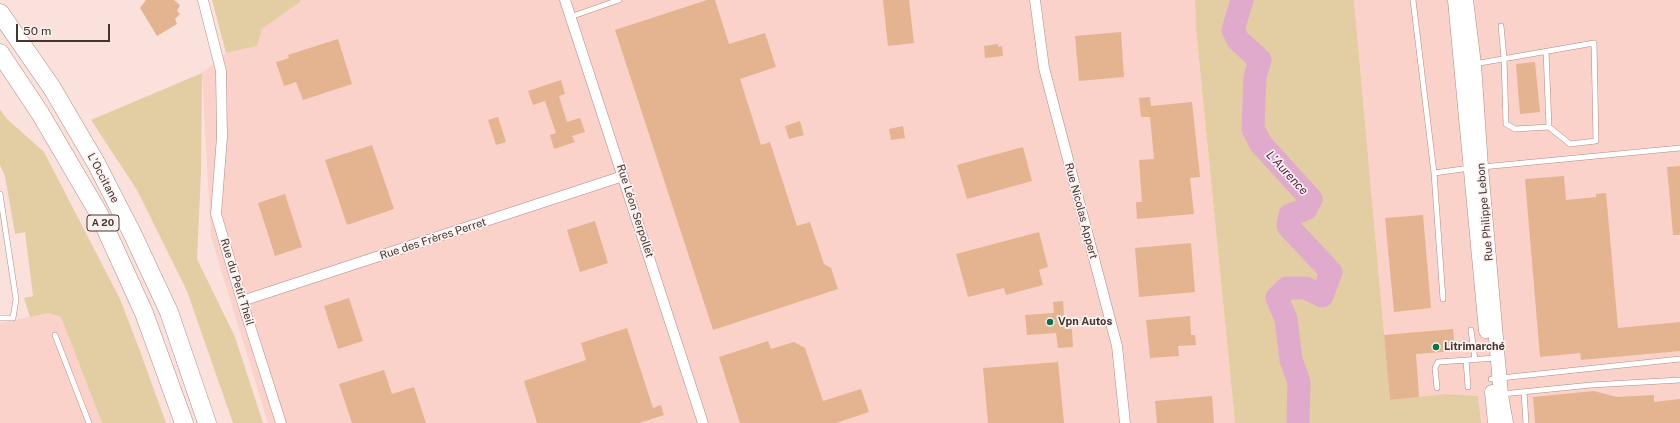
<!DOCTYPE html>
<meta charset="utf-8">
<style>
body{margin:0}
#map{position:relative;width:1680px;height:423px;overflow:hidden;background:#fae1db;font-family:"Public Sans",sans-serif}
canvas{display:block}
.scale{position:absolute;left:16px;top:24px;width:94px;height:18px;box-sizing:border-box;border:2px solid #453531;border-top:0;padding-left:5px;font-size:12px;line-height:14px;white-space:nowrap;color:#453531;-webkit-text-stroke:3px #fbf2f0;paint-order:stroke}
</style>
<div id="map">
<canvas width="1680" height="423"></canvas>
<div class="scale">50 m</div>
</div>
<script>
const g = document.querySelector('canvas').getContext('2d');
g.lineJoin = 'round';
function fill(path, color) {
  g.fillStyle = color;
  g.fill(path, 'evenodd');
}
function stroke(path, color, width, dash) {
  g.strokeStyle = color;
  g.lineWidth = width;
  g.lineCap = dash ? 'butt' : 'round';
  g.setLineDash(dash || []);
  g.stroke(path);
}
function write(font, color, halo, rows, align = 'center') {
  g.font = font + ' "Public Sans",sans-serif';
  g.lineWidth = 3.5;
  g.setLineDash([]);
  g.textBaseline = 'middle';
  g.strokeStyle = halo;
  g.fillStyle = color;
  for (const [text, x, y, turn = 0] of rows) {
    g.save();
    g.translate(x, y);
    g.rotate((+turn || 0) * Math.PI / 180);
    g.textAlign = isNaN(turn) ? turn : align;
    if (halo) g.strokeText(text, 0, 0);
    g.fillText(text, 0, 0);
    g.restore();
  }
}
fill(new Path2D(`
 M300 0H1195L1196 29 1235 423H268L211 237 202 73 226 53 257 46 262 29 300 2Z
 M1354 0H1680V423H1452L1445 394 1390 400Z
 M48 313 61 317 102 423H0V323Z`), '#fad2c9');
fill(new Path2D(`
 M212 0H300V2L262 29 257 46 226 53Z
 M1195 0H1354L1390 400 1445 394 1478 396 1481 423H1235L1196 29Z
 M202 73 201 173 197 259 235 337 263 423H233L187 291 137 190 91 120Z
 M0 109 6 118 44 152 120 299 140 351 166 423H102L61 317 48 313 30 317 24 298 33 296 25 232 15 234 5 176 0 165Z`), '#e3cea4');
stroke(new Path2D(`
 M1242 0 1233 30 1238 40 1260 60 1255 77 1253 129 1261 144 1311 199 1306 209 1290 215 1288 226 1331 272 1322 296 1306 288H1287L1277 298 1286 319 1291 360 1299 382 1298 423`), '#dfaacb', 23);
fill(new Path2D(`
 M146 0H174L180 5 177 11 180 14 175 19 177 24 157 36 140 8Z
 M707 0H715L729 44 765 33 776 67 740 79 761 145 770 142 797 226 810 222 824 264 831 268 838 289 713 330 615 30Z
 M883 0H909L914 43 888 46Z
 M1121 32 1124 77 1079 81 1075 36Z
 M338 39 352 84 303 100 296 82 284 86 276 62 289 58 288 55Z
 M998 44V47L1002 46 1003 56 985 58 984 46Z
 M1535 62 1540 112 1520 114 1516 64Z
 M561 80 565 94 559 96 567 122 580 118 585 132 572 136 575 142 554 149 550 135 556 133 545 101 533 105 528 91Z
 M1150 97 1151 106 1192 102 1200 177 1190 178 1194 214 1137 219 1136 202H1142L1139 160 1154 159 1150 117H1141L1139 98Z
 M498 117 506 142 496 145 488 120Z
 M800 121 804 135 789 139 785 126Z
 M903 126 905 138 891 140 889 129Z
 M372 145 394 209 347 225 325 160Z
 M1023 147 1032 181 967 199 957 165Z
 M1680 166V235H1673L1667 167Z
 M1564 176 1566 200 1596 197V194L1606 193 1618 328 1680 322V351L1581 360 1580 353 1540 357 1525 179Z
 M285 194 302 247 275 256 258 203Z
 M1423 215 1431 308 1394 312 1385 218Z
 M595 221 608 263 580 272 567 230Z
 M1039 232 1048 267 1039 270 1043 285 1006 295 1004 288 968 297 956 254Z
 M1191 243 1195 292 1139 297 1135 248Z
 M349 298 363 341 338 349 324 306Z
 M1063 301 1065 329H1072L1073 347 1058 348 1056 333 1027 335 1025 315 1054 313 1053 302Z
 M1190 316 1191 335H1195L1196 345 1178 346 1179 356 1150 358 1146 320Z
 M627 328 653 408 661 405 664 415 639 423H537L524 381 586 360 581 343Z
 M1453 329 1455 351 1416 354 1419 397 1390 400 1384 335Z
 M768 341 771 349 794 342 805 348 823 401 861 389 869 412 836 423H740L719 357Z
 M1058 362 1064 423H988L983 368Z
 M384 370 392 394 414 387 426 423H352L339 384Z
 M1594 391 1617 397 1654 395V402L1680 399V423H1535L1533 397Z
 M1212 396 1214 423H1157L1155 401Z`), '#e4b490');
const lane = new Path2D(`
 M1413 0 1434 173
 M570 17 619 0
 M1501 26 1504 58 1506 124 1515 129 1549 127
 M1474 64 1594 43 1596 141 1570 144 1549 127 1546 51
 M1482 167 1680 148
 M0 194 16 299 13 318H0
 M1443 299 1434 173 1470 168
 M1471 330 1475 360
 M55 335 89 423
 M1466 360 1468 387
 M1491 379 1680 359
 M1437 388 1435 368 1438 362 1497 358
 M1524 392 1526 423
 M1502 394 1591 385 1680 380`);
const street = new Path2D(`
 M203 0 221 71 222 137 216 214 242 301 281 423
 M565 0 703 423
 M1035 0 1044 68 1117 346 1125 423
 M242 301 623 176`);
const secondary = new Path2D(`
 M1455 0 1486 331
 M1466 0 1474 64 1481 167 1501 395 1506 423
 M1492 392 1495 423`);
const highway = new Path2D(`
 M0 13 52 88 96 163 132 233 169 312 207 423
 M0 53 40 113 98 212 144 313 184 423`);
stroke(lane, '#b28b82', 6);
stroke(street, '#b28b82', 11);
stroke(secondary, '#b28b82', 15);
stroke(highway, '#b28b82', 19);
stroke(lane, '#fff', 5);
stroke(street, '#fff', 10);
stroke(secondary, '#fff', 14);
stroke(highway, '#fff', 18);
for (const [x, y, r, color] of [
 [1050,322,4,"#04724b"],
 [1436,347,4,"#04724b"]
]) {
  const dot = new Path2D();
  dot.arc(x, y, r, 0, 2 * Math.PI);
  g.fillStyle = color;
  g.fill(dot);
  stroke(dot, '#fbf2f0', 1.5);
}
for (const [x, y, w] of [
 [103,223,32]
]) {
  const box = new Path2D();
  box.roundRect(x - w / 2, y - 8, w, 16, 3);
  g.fillStyle = '#fbf2f0';
  g.fill(box);
  stroke(box, '#453531', 1);
}
write('bold 10px', '#453531', null, [
 ["A 20",103,223]
]);
write('11px', '#453531', '#fbf2f0', [
 ["L'Occitane",103,178,62],
 ["Rue Léon Serpollet",635,211,72],
 ["Rue Nicolas Appert",1081,211,75],
 ["Rue Philippe Lebon",1485,212,-95],
 ["Rue des Frères Perret",433,239,-18],
 ["Rue du Petit Theil",237,282,73]
]);
write('bold 11px', '#453531', '#fbf2f0', [
 ["Vpn Autos",1058,322],
 ["Litrimarché",1444,347]
], 'left');
write('italic 12px', '#5d204b', '#fbf2f0', [
 ["L'Aurence",1287,173,47]
]);
</script>
